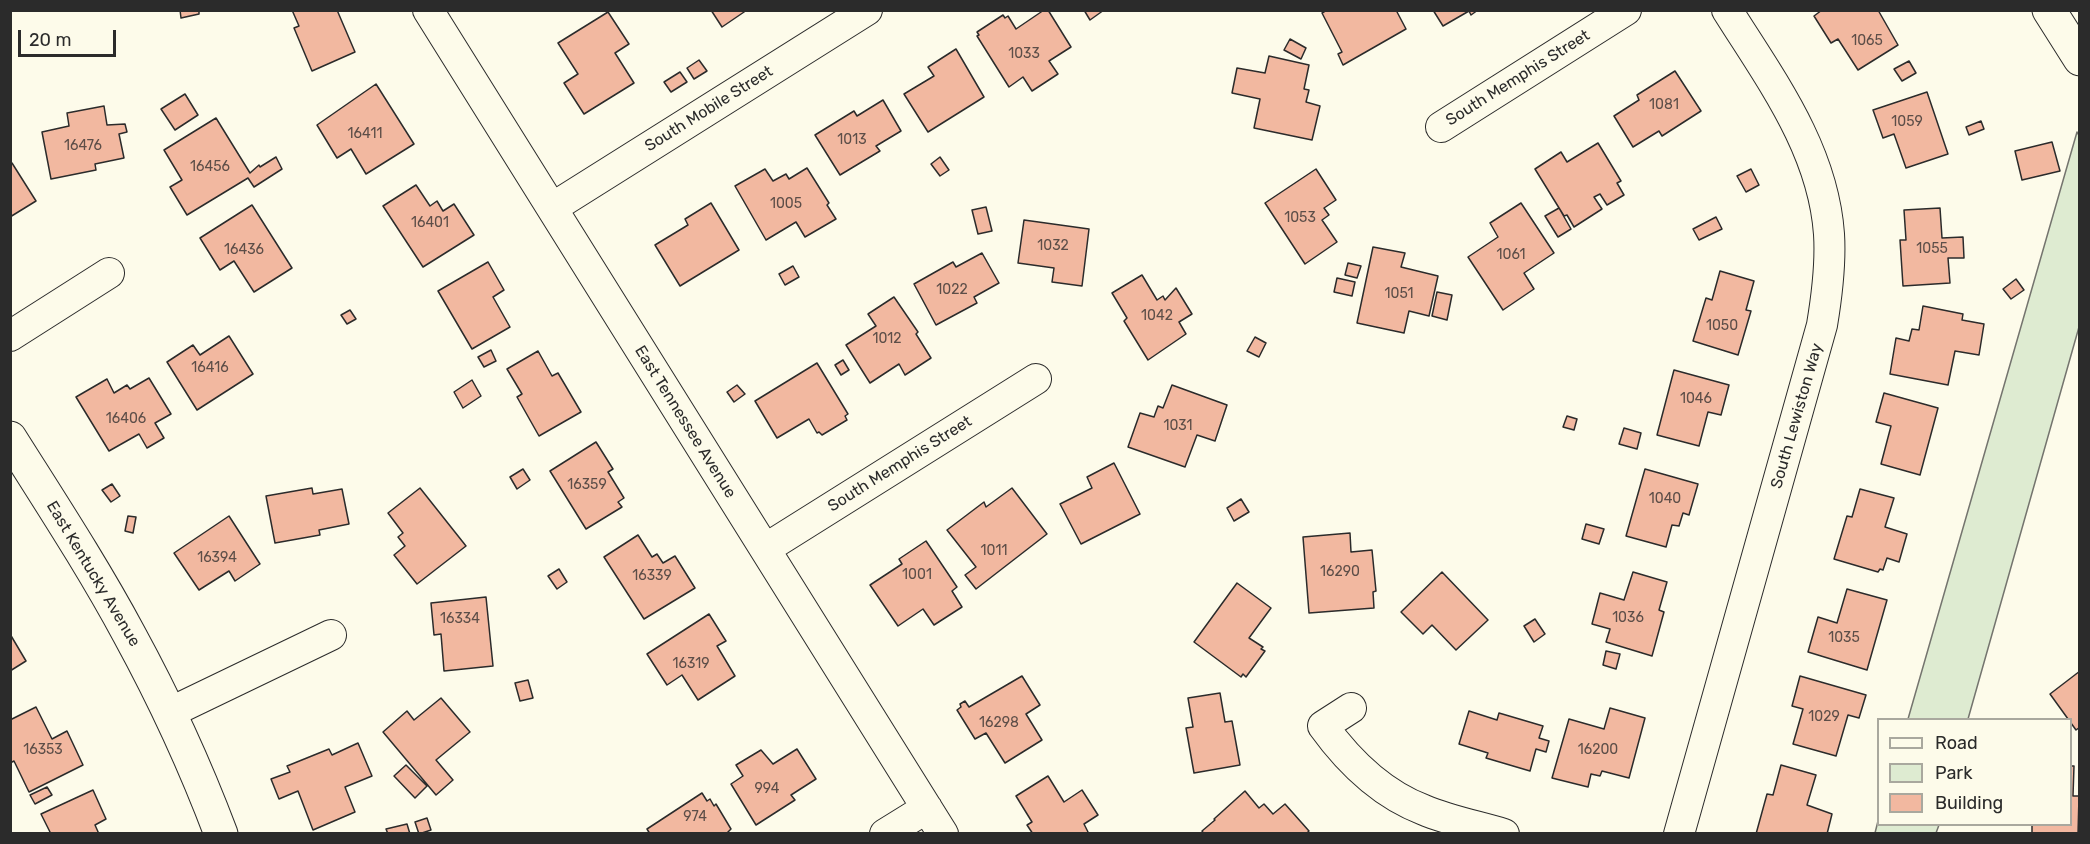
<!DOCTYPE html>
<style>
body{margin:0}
#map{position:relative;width:2090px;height:844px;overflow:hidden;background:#fdfbea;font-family:Rubik,sans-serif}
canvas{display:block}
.frame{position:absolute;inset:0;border:12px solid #2b2b2b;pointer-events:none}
.legend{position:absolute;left:1877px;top:718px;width:195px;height:108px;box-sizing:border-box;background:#fdfbea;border:2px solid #a9a89e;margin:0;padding:8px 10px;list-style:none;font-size:18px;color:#2b2b2b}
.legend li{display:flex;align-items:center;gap:12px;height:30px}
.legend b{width:30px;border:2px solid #a9a89e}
.scale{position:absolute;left:18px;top:30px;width:98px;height:27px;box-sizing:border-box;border:3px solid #2b2b2b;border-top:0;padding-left:8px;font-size:18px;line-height:21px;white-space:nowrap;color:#2b2b2b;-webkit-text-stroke:4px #fdfbea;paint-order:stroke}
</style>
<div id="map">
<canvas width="2090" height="844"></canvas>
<div class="frame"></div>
<ul class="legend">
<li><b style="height:8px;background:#fdfbea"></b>Road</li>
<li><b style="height:16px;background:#deebd1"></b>Park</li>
<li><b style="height:16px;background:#f2b8a0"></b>Building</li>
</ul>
<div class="scale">20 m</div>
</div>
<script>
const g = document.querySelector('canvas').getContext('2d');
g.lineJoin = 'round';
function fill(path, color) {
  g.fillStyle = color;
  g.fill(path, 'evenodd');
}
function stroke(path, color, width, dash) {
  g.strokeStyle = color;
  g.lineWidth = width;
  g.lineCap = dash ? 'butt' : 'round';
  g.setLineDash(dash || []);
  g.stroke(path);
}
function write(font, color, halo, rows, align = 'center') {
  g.font = font + ' Rubik,sans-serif';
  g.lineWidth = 4.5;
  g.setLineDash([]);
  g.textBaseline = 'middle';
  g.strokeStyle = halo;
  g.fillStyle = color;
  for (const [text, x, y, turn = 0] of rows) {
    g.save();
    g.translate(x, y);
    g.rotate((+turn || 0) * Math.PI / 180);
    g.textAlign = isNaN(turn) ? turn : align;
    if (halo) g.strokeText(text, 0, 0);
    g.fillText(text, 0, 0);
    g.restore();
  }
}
const green = new Path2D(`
 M2077 132 2080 137 2079 327 1968 719H1908Z
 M1878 821V824L1939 825 1936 833H1875Z`);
fill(green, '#deebd1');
stroke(green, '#74746e', 1.5);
const building = new Path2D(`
 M180 10H199V14L181 18Z
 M292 10H337L355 52 312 71 294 28 299 26Z
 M711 10H747L722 27Z
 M1044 10H1048L1071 47 1049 61 1058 74 1032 91 1023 77 1009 87 977 36 979 35 977 32 1003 15 1005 18 1008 16 1016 29Z
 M1084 10H1104L1090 20Z
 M1327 10H1396L1406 29 1343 65 1338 54 1342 52 1322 13Z
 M1433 10H1478L1471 15 1469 11 1443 26Z
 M1822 10H1878L1898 45 1858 70 1838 39 1831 43 1814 16Z
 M608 12 629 44 615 53 634 83 584 114 564 83 578 74 558 43Z
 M1290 39 1306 48 1301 59 1284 50Z
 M956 49 984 97 928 132 904 94 934 76 928 67Z
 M1269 56 1309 65 1304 89 1309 90 1306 102 1320 106 1312 140 1254 128 1260 99 1232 93 1237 68 1265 73Z
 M699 60 707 71 694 79 687 68Z
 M1909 61 1916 73 1902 81 1894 69Z
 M1675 71 1701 111 1662 136 1659 131 1633 147 1614 116 1639 100 1637 95Z
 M680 72 687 82 671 92 664 82Z
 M376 84 414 144 366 174 351 149 337 158 317 125Z
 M1927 92 1948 154 1906 168 1894 134 1883 138 1873 110Z
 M185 94 198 115 175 130 161 109Z
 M883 100 901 131 876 146 880 151 840 175 815 135 854 111 857 116Z
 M104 106 107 125 125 124 127 132 119 134 124 158 95 164 96 170 51 179 42 132 69 126 67 113Z
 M216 118 250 173 259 165 260 167 276 157 282 169 254 187 248 178 187 215 170 187 182 180 164 150Z
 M1981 121 1984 129 1969 135 1966 127Z
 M2052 142 2060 171 2022 180 2015 151Z
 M1598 143 1621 181 1617 183 1624 195 1607 205 1600 194 1594 197 1602 209 1574 227 1567 215 1564 216 1535 169 1561 152 1567 162Z
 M940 157 949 170 940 176 931 164Z
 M12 163 36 201 10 217V164Z
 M807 168 829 203 827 205 836 219 805 237 796 222 766 240 735 186 765 169 773 181 786 174 789 179Z
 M1316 169 1336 200 1324 208 1329 215 1322 220 1337 242 1305 264 1265 203Z
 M1751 169 1759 185 1746 192 1737 176Z
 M416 185 430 206 437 201 443 211 454 204 474 235 423 267 383 206Z
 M711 203 739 250 680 286 655 245 688 225 685 219Z
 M1521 203 1554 253 1524 273 1534 289 1503 310 1468 257 1498 237 1490 223Z
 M252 205 292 268 254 292 234 261 220 270 200 238Z
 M986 207 992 231 978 234 972 210Z
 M1559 208 1571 229 1558 237 1545 216Z
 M1940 208 1942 238 1963 237 1964 258H1948L1950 283 1903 286 1900 240H1906L1904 210Z
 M1716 217 1722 229 1699 240 1693 229Z
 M1024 220 1089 229 1082 286 1052 282 1054 268 1018 263Z
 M1373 247 1405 253 1401 267 1438 276 1429 316 1409 311 1404 333 1357 323Z
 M982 253 999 283 974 297 977 303 936 325 914 284 953 262 956 267Z
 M488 262 504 290 493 297 510 327 472 349 438 291Z
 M1348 263 1361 266 1357 278 1345 275Z
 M793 266 799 277 785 285 779 274Z
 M1720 271 1754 281 1746 310 1751 311 1738 355 1693 341 1706 298 1712 300Z
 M1142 275 1157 300 1163 296 1165 300 1176 288 1192 314 1179 322 1186 334 1148 360 1124 321 1127 318 1112 293Z
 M1337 278 1355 282 1352 296 1334 292Z
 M2016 279 2024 290 2011 299 2003 289Z
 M1437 292 1452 295 1447 320 1432 316Z
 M894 297 918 332 916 334 931 358 905 375 899 364 870 383 846 345 876 326 868 314Z
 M1923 306 1963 314 1962 320 1984 324 1979 355 1955 351 1948 385 1890 374 1896 338 1909 341 1912 329 1919 330Z
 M350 310 356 319 347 324 341 315Z
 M229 336 253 374 197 410 167 362 193 345 200 355Z
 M1255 337 1266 343 1259 357 1247 351Z
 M491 350 496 361 484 367 478 357Z
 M538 351 552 376 558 373 581 412 539 436 517 397 522 394 507 369Z
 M843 360 849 370 841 375 835 365Z
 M817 363 848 414 845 416 847 420 822 435 819 432 817 433 809 419 777 438 755 401Z
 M1674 370 1729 385 1721 415 1708 412 1699 446 1657 435Z
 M149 378 171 414 155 423 164 438 147 448 139 434 109 451 76 397 107 379 114 393 127 385 130 389Z
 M472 380 481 396 463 408 454 392Z
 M737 385 745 394 734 402 727 392Z
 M1172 385 1227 405 1215 441 1197 435 1185 467 1128 447 1140 413 1154 417 1158 406 1163 408Z
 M1884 393 1938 408 1920 475 1881 464 1891 426 1876 422Z
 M1567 416 1577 419 1574 430 1563 427Z
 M1624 428 1641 433 1637 449 1619 444Z
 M596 442 613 469 608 472 624 498 618 502 622 507 586 529 550 471Z
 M1114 463 1140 514 1081 544 1060 504 1092 488 1087 477Z
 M523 469 530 480 517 489 510 477Z
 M1645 469 1698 484 1689 515 1683 513 1679 526 1672 525 1666 547 1626 536Z
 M112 484 120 496 111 502 102 490Z
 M312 488 313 494 342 489 349 524 319 530 320 535 275 543 266 496Z
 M420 488 466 546 417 584 394 555 405 546 398 537 403 533 388 513Z
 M1012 488 1047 534 976 589 965 575 976 567 947 530 984 502 986 507Z
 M1860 489 1894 498 1885 527 1907 534 1899 562 1887 558 1883 570 1880 569 1878 572 1834 559 1847 516 1852 517Z
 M1241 499 1249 512 1234 521 1227 508Z
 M128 516 136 517 133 533 125 531Z
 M229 516 260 564 235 581 229 571 199 590 174 553Z
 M1586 524 1604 529 1599 544 1582 539Z
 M1350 533 1351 552 1372 550 1376 591 1373 592 1374 608 1309 613 1303 537Z
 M638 535 652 557 657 554 663 563 675 556 695 588 644 619 604 557Z
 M926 541 957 587 952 591 962 607 934 625 923 609 898 626 870 585 902 564 899 559Z
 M559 569 567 582 557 589 548 576Z
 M1442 572 1488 620 1456 650 1432 625 1423 634 1401 612Z
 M1633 572 1667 582 1659 610 1664 612 1652 656 1606 642 1610 629 1592 624 1600 593 1624 600Z
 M1237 583 1271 608 1249 638 1263 647 1261 649 1265 651 1246 677 1243 674 1241 677 1194 642Z
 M1847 589 1887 600 1867 670 1808 652 1818 617 1837 623Z
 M486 597 493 666 444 671 441 634 434 635 431 603Z
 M709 614 726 641 717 646 735 676 698 700 682 675 667 685 647 654Z
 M1535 619 1545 634 1534 642 1524 626Z
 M10 634 26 661 10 671Z
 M1606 651 1620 654 1616 669 1603 665Z
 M2080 671V727L2076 730 2050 694Z
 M1022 676 1040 705 1026 714 1042 740 1005 763 986 733 975 739 957 710 961 707 960 704 965 701 969 707Z
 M1800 676 1866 695 1859 718 1848 715 1836 756 1793 744 1803 709 1792 706Z
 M528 680 533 698 520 701 515 683Z
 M1220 693 1225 722 1232 721 1240 765 1194 773 1186 728 1193 727 1188 698Z
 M441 698 470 732 436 760 453 780 436 795 383 732 407 711 414 720Z
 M36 707 52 739 67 731 83 765 29 792 14 761 10 763V720Z
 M1610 708 1645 718 1629 778 1602 771 1600 776 1591 774 1588 787 1552 778 1569 719 1604 729Z
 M1469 711 1497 720 1499 713 1543 726 1539 738 1549 741 1546 752 1536 749 1530 771 1486 758 1488 753 1459 744Z
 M358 743 372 776 345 787 355 812 313 830 298 791 279 799 271 779 290 772 287 766 329 749 332 755Z
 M797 749 816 779 791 795 795 800 756 825 731 784 743 776 736 765 761 750 773 764Z
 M406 765 427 786 415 798 394 776Z
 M1781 765 1816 775 1807 805 1832 814 1827 834H1756L1767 794 1773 795Z
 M2070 766H2074L2073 796H2079L2078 834H2032V824H2070Z
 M1048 776 1064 802 1082 790 1098 815 1084 824 1089 834H1033L1027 825 1032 822 1016 796Z
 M47 787 52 795 35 804 30 795Z
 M93 790 106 819 95 825 99 834H51L41 814Z
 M1245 791 1259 808 1264 804 1273 814 1285 804 1309 831 1306 834H1204L1202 831 1215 820 1214 819Z
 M702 793 707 801 710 799 714 806 716 804 731 829 726 834H650L647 829Z
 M427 818 431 830 419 834 415 822Z
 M407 824 410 834H388L386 829Z`);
fill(building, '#f2b8a0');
stroke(building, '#2b2b2b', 1.5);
const street = new Path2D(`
 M428 10 943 834
 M1441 127 1626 10
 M552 208 867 10
 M10 336 109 273
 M765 549 1036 379
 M1351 708 1323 726C1349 762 1382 794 1424 810 1450 821 1478 826 1504 834
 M169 713 331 635
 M885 834 927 808
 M1679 834 1822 325C1827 295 1831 265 1829 234 1823 149 1771 80 1727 10`);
const secondary = new Path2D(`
 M2049 10 2080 59
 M10 438C51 503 93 567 129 634 164 698 195 765 221 834`);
stroke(street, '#2b2b2b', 32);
stroke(secondary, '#2b2b2b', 35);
stroke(street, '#fdfbea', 30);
stroke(secondary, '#fdfbea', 33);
write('14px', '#5d4e48', null, [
 ["1065",1867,41],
 ["1033",1024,54],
 ["1081",1664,105],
 ["1059",1907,122],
 ["16411",365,134],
 ["1013",852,140],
 ["16476",83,146],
 ["16456",210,167],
 ["1005",786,204],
 ["1053",1300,218],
 ["16401",430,223],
 ["1032",1053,246],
 ["1055",1932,249],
 ["16436",244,250],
 ["1061",1511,255],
 ["1022",952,290],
 ["1051",1399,294],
 ["1042",1157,316],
 ["1050",1722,326],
 ["1012",887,339],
 ["16416",210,368],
 ["1046",1696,399],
 ["16406",126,419],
 ["1031",1178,426],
 ["16359",587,485],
 ["1040",1665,499],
 ["1011",994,551],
 ["16394",217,558],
 ["16290",1340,572],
 ["1001",917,575],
 ["16339",652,576],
 ["1036",1628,618],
 ["16334",460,619],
 ["1035",1844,638],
 ["16319",691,664],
 ["1029",1824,717],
 ["16298",999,723],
 ["16353",43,750],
 ["16200",1598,750],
 ["994",767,789],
 ["974",695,817]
]);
write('16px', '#2b2b2b', '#fdfbea', [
 ["South Memphis Street",1518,78,-32],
 ["South Mobile Street",709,109,-32],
 ["South Lewiston Way",1797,416,-74],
 ["East Tennessee Avenue",685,422,58],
 ["South Memphis Street",900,464,-32],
 ["East Kentucky Avenue",93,574,59]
]);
</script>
